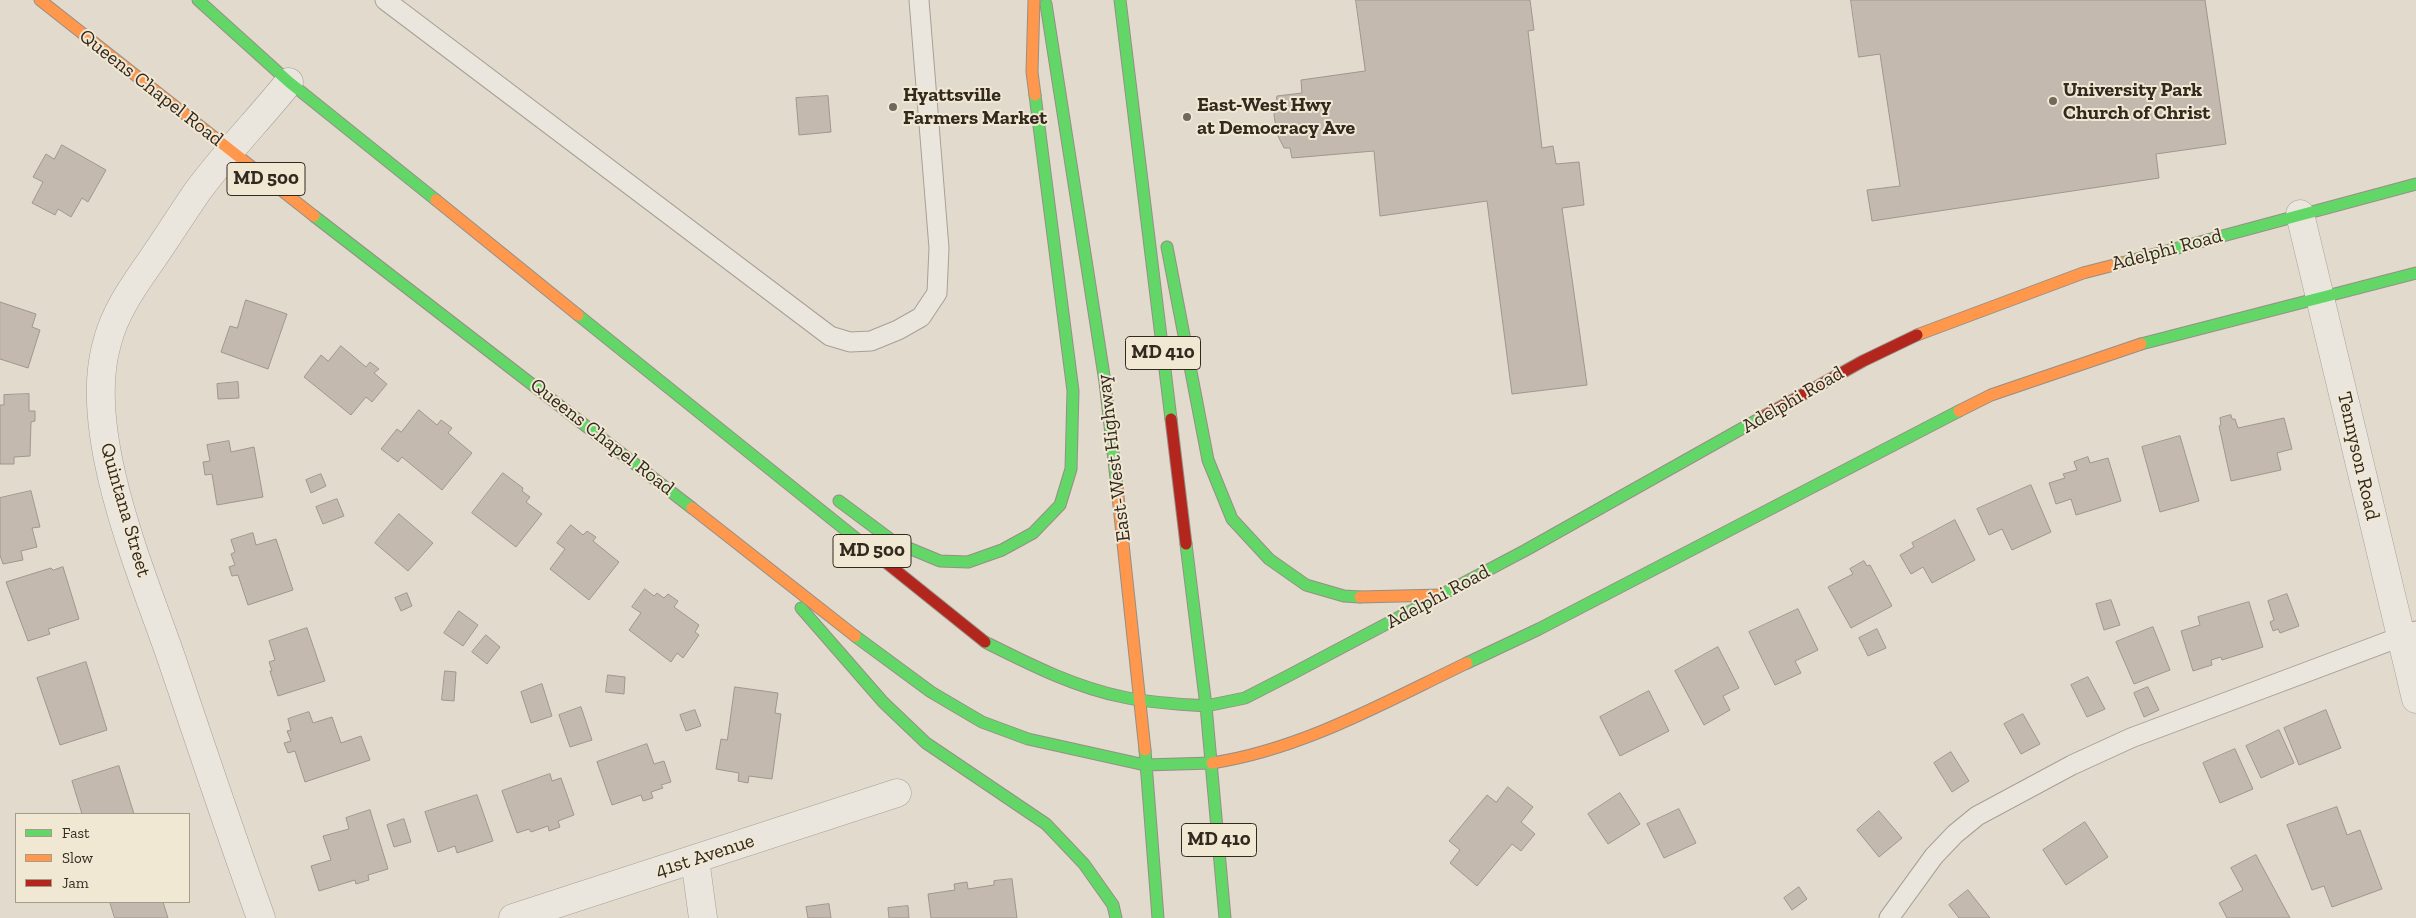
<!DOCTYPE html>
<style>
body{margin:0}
#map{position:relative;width:2416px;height:918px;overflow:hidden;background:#e1dacd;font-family:"Zilla Slab",serif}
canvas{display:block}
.legend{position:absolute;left:15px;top:813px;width:175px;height:90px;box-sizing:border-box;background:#f1e8d4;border:1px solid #a59c8c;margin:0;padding:6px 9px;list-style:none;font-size:15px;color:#34291f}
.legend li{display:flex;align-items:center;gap:10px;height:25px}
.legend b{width:25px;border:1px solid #a59c8c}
</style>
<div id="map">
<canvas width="2416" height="918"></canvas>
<ul class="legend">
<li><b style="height:6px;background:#63d668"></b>Fast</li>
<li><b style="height:6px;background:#ff974d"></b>Slow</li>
<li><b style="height:6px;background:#b3261e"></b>Jam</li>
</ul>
</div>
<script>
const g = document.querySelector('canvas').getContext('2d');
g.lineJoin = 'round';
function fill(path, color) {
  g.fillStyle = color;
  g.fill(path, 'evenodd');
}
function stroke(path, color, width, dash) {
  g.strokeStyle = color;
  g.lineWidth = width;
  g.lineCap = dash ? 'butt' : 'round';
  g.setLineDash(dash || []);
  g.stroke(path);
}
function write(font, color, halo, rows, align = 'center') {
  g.font = font + ' "Zilla Slab",serif';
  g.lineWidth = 4;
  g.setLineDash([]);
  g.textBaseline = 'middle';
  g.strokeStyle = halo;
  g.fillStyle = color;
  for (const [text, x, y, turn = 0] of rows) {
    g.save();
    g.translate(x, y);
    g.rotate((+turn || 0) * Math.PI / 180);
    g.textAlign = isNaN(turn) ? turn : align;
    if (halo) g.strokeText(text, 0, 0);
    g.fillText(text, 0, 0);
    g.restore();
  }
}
const building = new Path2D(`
 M1356 0H1530L1534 30 1528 31 1542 148 1553 146 1556 164 1579 162 1584 205 1562 208 1587 385 1512 394 1487 201 1380 216 1374 151 1292 158 1290 148H1284L1277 134 1274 115 1277 96 1302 93 1301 80 1365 71Z
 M1851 0H2205L2226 144 2156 154 2159 178 1872 221 1867 190 1900 186 1880 54 1859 57Z
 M828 96 831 132 799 135 796 98Z
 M62 145 106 170 88 202 82 198 71 217 58 209 55 215 32 203 43 182 33 177 46 154 54 159Z
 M246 300 287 314 268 369 221 352 230 326 237 328Z
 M0 302 36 314 32 327 40 330 28 368 0 359Z
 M341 346 366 367 370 362 379 369 374 373 387 384 372 402 366 397 351 415 304 377 321 355 328 361Z
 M238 382 239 398 218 399 217 384Z
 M29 394V411H35V421L31 422 30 456 14 457V464H0V405H4V395Z
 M419 410 437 425 441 420 452 428 448 433 472 453 442 490 402 457 398 462 381 449 397 429 401 432Z
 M2231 415 2232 419H2235L2238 428 2284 418 2292 449 2277 453 2281 470 2231 481 2219 426 2221 425 2220 418Z
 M2180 436 2199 501 2160 512 2142 447Z
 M229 441 231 452 254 447 263 497 217 505 212 474 205 475 203 462 210 461 207 445Z
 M2088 457 2090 463 2108 458 2121 501 2076 515 2071 499 2056 504 2049 483 2065 478 2063 474 2077 470 2074 462Z
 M503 473 523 488 522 491 530 497 526 502 542 514 516 547 472 513Z
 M321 474 326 486 311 493 306 480Z
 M2031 485 2051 532 2012 550 2002 529 1989 535 1977 509Z
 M31 491 40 527 32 528 37 547 21 551 23 560 3 564 0 555V498Z
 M337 499 344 516 323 524 316 507Z
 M399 514 433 543 408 571 375 543Z
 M1955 520 1975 560 1932 583 1923 567 1911 574 1900 555 1914 547 1912 543Z
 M571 525 583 535 587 531 596 537 593 541 619 562 589 600 550 569 565 549 557 543Z
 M253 533 256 545 276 539 293 590 248 605 238 575 232 576 229 567 235 565 231 554 235 552 231 540Z
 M1864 561 1867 566 1870 565 1892 606 1851 628 1828 587 1853 574 1850 569Z
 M63 567 79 619 48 629 50 634 28 641 6 582 51 568 53 570Z
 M645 589 654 596 657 593 664 598 668 594 678 601 674 607 699 625 695 632 699 635 683 658 677 653 671 662 629 630 641 613 632 607Z
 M407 593 412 606 401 611 395 598Z
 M2287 594 2299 626 2280 633 2278 629 2273 631 2270 622 2274 620 2268 601Z
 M2111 600 2120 625 2104 630 2096 604Z
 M2249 602 2263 647 2222 660 2221 657 2211 660 2212 665 2193 671 2181 631 2200 625 2198 617Z
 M1798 609 1818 650 1795 661 1801 673 1775 685 1749 632Z
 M459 611 478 625 463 646 444 633Z
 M2153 627 2170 670 2134 684 2116 642Z
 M307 628 325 681 278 696 270 671H272L269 662 275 660 269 641Z
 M1877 629 1886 648 1868 656 1859 638Z
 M486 635 500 647 487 664 472 652Z
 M1718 647 1739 688 1723 696 1730 710 1704 725 1675 671Z
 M86 662 107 730 60 745 37 678Z
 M445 671 456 672 454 701 442 700Z
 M608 675 625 677 624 694 606 692Z
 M2088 677 2105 709 2087 717 2071 685Z
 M542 684 552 716 531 723 521 692Z
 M735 687 778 693 775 713 781 714 772 779 749 776 748 783 738 781 739 773 716 769 721 739 727 740Z
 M2148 687 2159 710 2144 717 2134 693Z
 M1649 691 1669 731 1620 756 1600 717Z
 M581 707 592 740 570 747 559 715Z
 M695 710 701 726 686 731 680 715Z
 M2326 710 2341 748 2299 765 2284 728Z
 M309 712 313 723 332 717 341 743 361 736 370 760 305 782 295 751 288 753 284 743 291 741 287 731 291 730 288 719Z
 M2023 714 2040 744 2021 754 2004 724Z
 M2279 730 2294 763 2261 778 2246 746Z
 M647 744 654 764 664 761 671 782 661 785 663 788 651 792 653 798 643 801 641 795 612 805 597 762Z
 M2235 749 2253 789 2220 803 2203 763Z
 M1951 752 1969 781 1952 792 1934 763Z
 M119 766 134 814H82L72 781Z
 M550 774 552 781 561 778 574 815 558 821 560 827 549 831 548 826 531 832 529 829 517 833 502 791Z
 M1508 787 1533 807 1521 822 1535 834 1521 851 1512 844 1477 886 1450 863 1460 850 1449 841 1487 795 1496 802Z
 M1620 793 1640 824 1608 844 1588 814Z
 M477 795 493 841 457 853 455 846 438 852 425 812Z
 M2337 807 2347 835 2360 830 2382 889 2332 907 2324 886 2312 890 2287 825Z
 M1679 809 1696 843 1664 858 1647 824Z
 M370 810 388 869 368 875 369 880 356 884 355 880 319 891 311 866 331 860 323 836 349 829 346 818Z
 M1879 811 1902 838 1879 857 1857 830Z
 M404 819 411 842 394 847 387 825Z
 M2085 822 2108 857 2066 885 2043 850Z
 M2256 855 2290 918H2227L2219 903 2243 890 2231 868Z
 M1012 879 1017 918H931L928 894 955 890 954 884 967 882 968 889 994 885V881Z
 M1799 887 1807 899 1792 910 1784 898Z
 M1968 890 1990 918H1959L1949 905Z
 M110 902H163L168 918H115Z
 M829 904 831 918H808L806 907Z
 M908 906 909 918H889L888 908Z`);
fill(building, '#c4b9ae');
stroke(building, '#a1968d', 1);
const lane = new Path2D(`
 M385 0 830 336 850 342 871 341 898 330 921 317 937 293 939 248 919 0
 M1889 918 1934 856 1955 834 1977 816 2072 765 2131 738 2416 631`);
const street = new Path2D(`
 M2300 214 2416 699
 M695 859 703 918
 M261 918C230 833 201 746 172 660 142 573 81 433 107 343 115 311 135 284 153 258 168 236 182 214 197 192 225 154 259 119 289 82
 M513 918 897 793`);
const fast = new Path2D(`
 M198 0 289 82 436 200
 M1120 0 1171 419
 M1046 4 1105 382 1117 487
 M314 216 692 508
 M1167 247 1208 460 1232 519 1269 559 1306 585 1344 596 1360 597
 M2122 263 2416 184
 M578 315 863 544
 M2141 344 2416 273
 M839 501 894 542 940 561 968 562 1002 550 1033 533 1060 505 1071 469 1073 391 1035 95
 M1186 544 1206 706 1225 918
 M801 608 883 702 926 743 1046 824 1084 864 1113 905 1116 918
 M855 636 931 692 982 722 1028 739 1145 765 1212 763
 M985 642C1029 664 1074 687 1123 697 1150 703 1178 704 1206 706
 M1467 663 1539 629 1959 411
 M1206 706 1245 698 1286 677 1526 550 1766 415
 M1145 750 1158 918`);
const slow = new Path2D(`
 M40 0 314 216
 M1034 0 1032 72 1035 95
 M436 200 578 315
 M1917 335 2083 273 2122 263
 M1959 411 1991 395 2141 344
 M1117 487 1145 750
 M692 508 855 636
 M1360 597 1441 595
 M1212 763C1303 749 1385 702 1467 663`);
const jam = new Path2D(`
 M1766 415 1863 361 1917 335
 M1171 419 1186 544
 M863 544 985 642`);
stroke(lane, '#a6a096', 21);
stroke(street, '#a6a096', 29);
stroke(fast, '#968f86', 13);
stroke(slow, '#968f86', 13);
stroke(jam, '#968f86', 13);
stroke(lane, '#eae6de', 19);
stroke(street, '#eae6de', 28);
stroke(fast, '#63d668', 11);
stroke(slow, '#ff974d', 11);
stroke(jam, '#b3261e', 11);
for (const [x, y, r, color] of [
 [2053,101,5,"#71675c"],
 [893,107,5,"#71675c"],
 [1187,117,5,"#71675c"]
]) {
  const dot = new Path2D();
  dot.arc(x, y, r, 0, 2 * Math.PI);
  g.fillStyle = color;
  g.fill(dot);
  stroke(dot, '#f1e8d4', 2);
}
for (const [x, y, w] of [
 [266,179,78],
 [1163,353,75],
 [872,551,78],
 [1219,840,75]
]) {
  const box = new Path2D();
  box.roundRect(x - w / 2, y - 16.5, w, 33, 4);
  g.fillStyle = '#f1e8d4';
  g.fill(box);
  stroke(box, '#34291f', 1);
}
write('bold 19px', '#34291f', null, [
 ["MD 500",266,179],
 ["MD 410",1163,353],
 ["MD 500",872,551],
 ["MD 410",1219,840]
]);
write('20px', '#34291f', '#f1e8d4', [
 ["Queens Chapel Road",151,88,38],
 ["Adelphi Road",2167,250,-15],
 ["Adelphi Road",1793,400,-30],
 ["Queens Chapel Road",602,437,38],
 ["Tennyson Road",2358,456,77],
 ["East-West Highway",1114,458,-97],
 ["Quintana Street",125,510,74],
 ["Adelphi Road",1438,597,-28],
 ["41st Avenue",705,856,-18]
]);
write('bold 20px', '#34291f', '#f1e8d4', [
 ["University Park",2063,90],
 ["Church of Christ",2063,113],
 ["Hyattsville",903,95],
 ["Farmers Market",903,118],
 ["East-West Hwy",1197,105],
 ["at Democracy Ave",1197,128]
], 'left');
</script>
